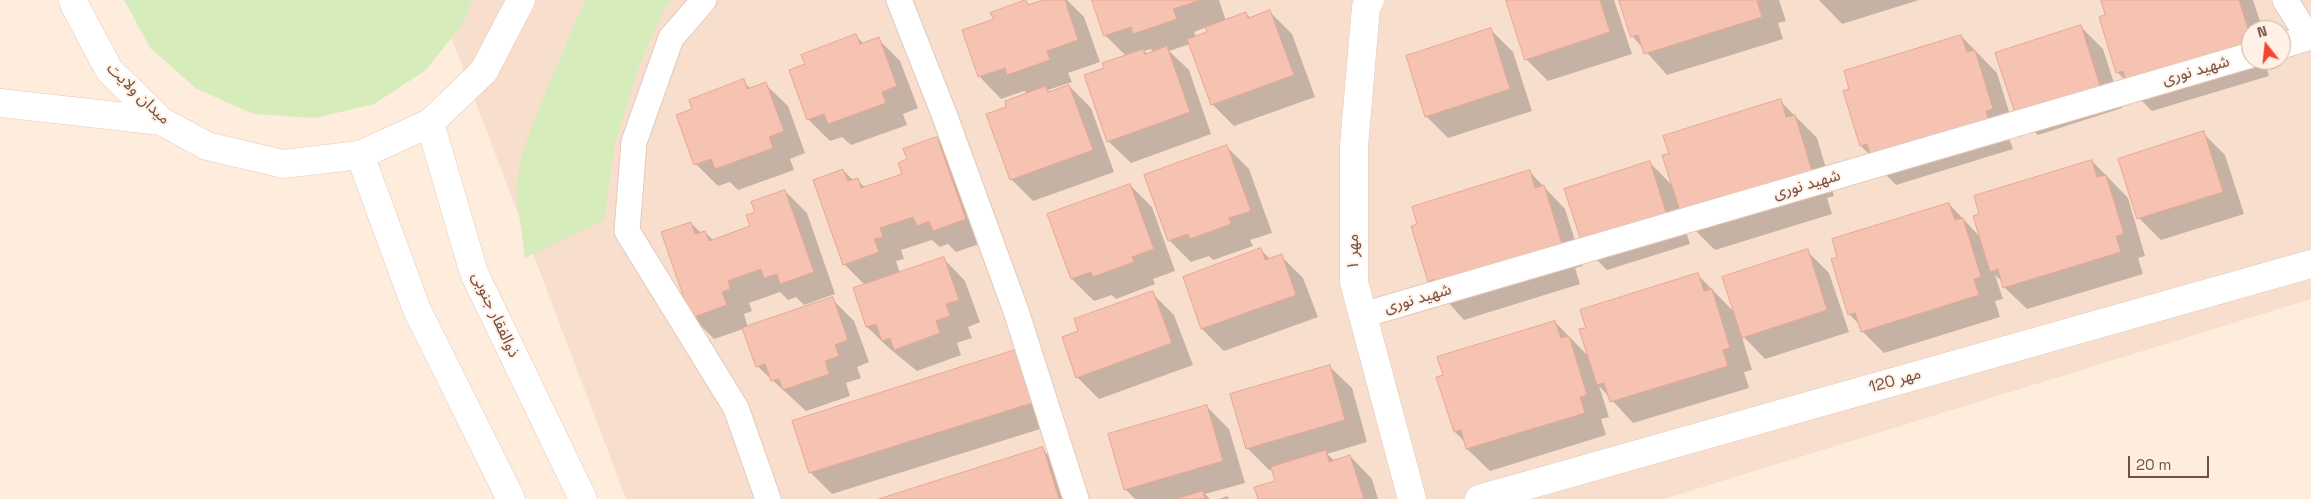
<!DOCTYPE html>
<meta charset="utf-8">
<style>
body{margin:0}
#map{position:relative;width:2311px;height:499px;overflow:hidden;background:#feecdd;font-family:"Space Grotesk",sans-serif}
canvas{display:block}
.north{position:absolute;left:2241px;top:20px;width:50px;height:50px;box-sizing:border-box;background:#fff1e5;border:1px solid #c8b0a5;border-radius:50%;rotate:344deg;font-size:14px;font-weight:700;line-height:20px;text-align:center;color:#754e44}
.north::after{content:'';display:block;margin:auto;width:18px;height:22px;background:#f54435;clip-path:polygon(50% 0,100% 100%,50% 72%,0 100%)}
.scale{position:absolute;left:2128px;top:456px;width:81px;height:22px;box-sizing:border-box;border:2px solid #754e44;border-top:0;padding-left:6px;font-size:15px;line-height:18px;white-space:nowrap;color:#754e44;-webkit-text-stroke:4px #fff1e5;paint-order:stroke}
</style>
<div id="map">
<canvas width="2311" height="499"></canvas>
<div class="north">N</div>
<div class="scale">20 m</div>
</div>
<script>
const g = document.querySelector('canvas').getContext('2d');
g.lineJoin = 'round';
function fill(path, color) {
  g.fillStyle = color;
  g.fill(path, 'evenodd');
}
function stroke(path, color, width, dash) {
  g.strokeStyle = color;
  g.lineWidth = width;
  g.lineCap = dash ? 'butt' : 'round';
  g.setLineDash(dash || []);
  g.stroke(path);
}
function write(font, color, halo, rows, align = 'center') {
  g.font = font + ' "Space Grotesk","Noto Sans Arabic",sans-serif';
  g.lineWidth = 4;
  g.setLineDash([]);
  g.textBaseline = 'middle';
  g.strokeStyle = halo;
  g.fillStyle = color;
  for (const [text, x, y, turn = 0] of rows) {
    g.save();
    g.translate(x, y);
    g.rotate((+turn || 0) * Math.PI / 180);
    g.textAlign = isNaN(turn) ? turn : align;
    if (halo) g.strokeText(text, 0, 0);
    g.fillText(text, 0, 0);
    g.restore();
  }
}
fill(new Path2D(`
 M437 0H2311V299L1664 499H626ZM2251 30H2281V60H2251Z`), '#f8dfcd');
fill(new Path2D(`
 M124 0H472L464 22 426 70 374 104 315 118 253 114 197 89 151 49Z
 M585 0H671L666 5 640 64 615 143 604 220 525 258 516 191 522 152 551 79Z`), '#d6ecbb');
fill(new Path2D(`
 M1047 0H1067L1084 17 1100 62 1068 73 1072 82 1048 90 1050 93 1069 86 1091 108 1114 172 1033 201 1011 179 1008 107 1028 94 1024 91 1001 99 979 76 996 20 1026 2 1030 6Z
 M1093 0H1219L1226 21 1246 14 1251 18 1270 12 1292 34 1315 97 1234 126 1212 104 1190 44 1169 51 1189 70 1211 134 1131 163 1108 141 1105 69 1126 56 1105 35ZM1207 27 1209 33 1196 37 1194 32ZM1151 49 1154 53 1148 55 1144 51Z
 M1507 0H1614L1632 54 1548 81 1526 59Z
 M1621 0H1779L1786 21 1778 23 1783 39 1667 75 1632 36Z
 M1819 0H1919L1842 24Z
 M2102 0H2253L2263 30H2251V60H2264L2269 76 2152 111 2130 89 2128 83 2117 72Z
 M2081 27 2103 49 2122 108 2038 135 2016 113Z
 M1491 30 1513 52 1532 111 1448 138 1426 116Z
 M856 36 864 44 878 39 900 61 918 108 903 114 907 125 851 145 842 137 830 141 808 119Z
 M1961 36 1997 73 2015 131 2007 133 2013 149 1896 185 1874 163 1872 157 1861 146 1845 92Z
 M743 81 751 89 765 84 788 106 805 153 790 159 794 170 738 190 730 182 718 186 696 164 694 110Z
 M1780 101 1817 138 1834 196 1827 198 1832 214 1715 250 1693 228 1679 209 1690 244 1607 270 1585 248 1650 163 1673 186 1670 154Z
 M2203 133 2225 155 2244 214 2161 240 2139 218Z
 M937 139 959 161 988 241 956 252 948 244 940 247 932 240 901 250 904 259 896 261 900 273 943 258 965 281 980 322 968 327 972 338 957 343 961 355 917 371 890 349 867 327 854 289 865 285 844 264 843 170 854 181 857 180 866 188 904 175 909 160Z
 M1227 147 1249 169 1272 233 1250 240 1253 246 1213 260 1209 256 1191 262 1169 240Z
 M2092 161 2128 198 2145 256 2138 258 2143 274 2027 309 2004 287 2003 282 1995 275 2003 299 1995 301 2000 317 1884 353 1862 331 1860 325 1849 314 1949 204 1981 238Z
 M1529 171 1565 209 1583 266 1575 268 1580 284 1464 320 1429 281Z
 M1130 185 1152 207 1175 271 1153 279 1155 284 1116 299 1112 295 1094 301 1072 279 1049 214Z
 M785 191 807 213 835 294 804 305 796 297 788 300 780 292 749 303 752 311 744 314 748 328 832 299 854 321 869 362 857 367 861 378 846 383 850 396 806 411 757 366 743 329 714 339 692 317 691 223 701 233 705 232 714 241 751 227 756 213Z
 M1261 250 1271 260 1281 256 1303 278 1318 317 1224 351 1202 329 1184 278Z
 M1807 251 1829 273 1849 332 1765 359 1741 334 1752 370 1744 372 1749 388 1633 423 1599 386 1609 417 1601 419 1606 435 1490 471 1467 449 1466 443 1455 432 1438 377 1555 322 1590 358 1588 328 1698 275 1736 314Z
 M1152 293 1174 315 1193 365 1099 399 1077 377Z
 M1015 351 1037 373 1053 425 832 494 810 472Z
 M1329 366 1352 388 1367 442 1327 454 1335 461 1350 456 1372 479 1378 499H1259L1277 482 1273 469 1269 470 1247 448Z
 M1207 407 1229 429 1245 483 1205 494 1210 499H1135L1125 489Z
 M1042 449 1064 471 1073 499H883Z
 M1227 496 1229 499H1219Z`), '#0003');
const building = new Path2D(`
 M1026 0 1028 5 1043 0H1065L1078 40 1047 51 1050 60 1007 75 1005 68 978 77 962 30 994 19 990 13Z
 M1092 0H1201L1173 9 1177 19 1133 34 1131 27 1104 36Z
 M1506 0H1600L1610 32 1525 60Z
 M1619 0H1762L1757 1 1762 17 1644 54 1638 35 1631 37Z
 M2101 0H2239L2250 35 2242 37 2247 54 2129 90 2123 71 2116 73 2099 17 2105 15Z
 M1270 10 1294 75 1211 105 1187 39 1207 32 1205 27 1246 12 1248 18Z
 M2081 25 2100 86 2015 113 1995 53Z
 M1491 28 1510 89 1425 117 1406 56Z
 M856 34 860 44 879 37 897 86 882 92 886 103 828 124 824 114 807 120 789 70 805 64 801 55Z
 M1961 35 1967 52 1975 50 1993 109 1986 111 1991 127 1873 163 1867 144 1860 146 1843 91 1849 89 1844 71Z
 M1167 46 1190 112 1107 142 1084 75 1104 68 1102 63 1143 49 1145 54Z
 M744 79 747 89 766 82 784 131 769 137 773 148 715 169 711 159 694 165 676 115 692 109 689 100Z
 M1069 85 1093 150 1010 180 986 114 1006 107 1005 101 1046 86 1048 92Z
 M1781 99 1786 117 1795 115 1813 174 1680 211 1662 155 1669 154 1663 136Z
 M2204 131 2223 192 2137 219 2118 159Z
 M937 137 966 219 933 231 929 221 917 226 913 217 880 228 883 237 874 239 879 252 843 265 813 180 843 169 848 181 858 178 861 188 902 174 898 163 907 159 903 149Z
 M1227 145 1251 211 1229 218 1231 224 1190 239 1188 234 1168 241 1144 175Z
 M2092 160 2097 177 2106 175 2124 234 2116 236 2121 252 2003 288 1998 269 1990 272 1973 216 1979 214 1974 196Z
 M1650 161 1669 222 1584 249 1564 189Z
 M1530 170 1535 188 1544 185 1562 244 1441 298 1435 279 1428 282 1411 226 1417 224 1412 207Z
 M1130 184 1154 249 1132 257 1134 262 1093 277 1091 272 1071 279 1047 214Z
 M785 190 814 272 780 284 777 274 764 278 761 269 728 281 730 289 722 292 727 305 691 318 661 232 691 222 695 234 705 231 709 241 750 226 746 215 755 212 751 202Z
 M1949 203 1955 220 1963 218 1981 277 1974 279 1979 295 1861 332 1855 313 1848 315 1831 259 1837 257 1832 239Z
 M1261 248 1265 260 1282 254 1296 295 1201 329 1183 277Z
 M1808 249 1827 310 1742 338 1722 277Z
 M944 257 959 300 946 304 950 316 936 321 940 333 894 350 890 338 882 341 876 324 866 327 853 288Z
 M1698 273 1704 291 1712 289 1730 348 1723 350 1728 366 1610 402 1604 383 1597 385 1579 329 1586 328 1580 310Z
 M1153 291 1172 343 1076 378 1062 337 1078 331 1074 319Z
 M833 297 848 340 835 345 839 356 825 361 829 374 783 390 779 379 771 381 765 364 756 367 742 328Z
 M1555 321 1561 338 1569 336 1587 395 1580 397 1585 413 1466 449 1461 430 1454 432 1436 377 1443 375 1437 357Z
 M1015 350 1032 403 809 473 792 421Z
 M1330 365 1345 420 1246 449 1230 394Z
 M1207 405 1223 461 1124 490 1108 434Z
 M1043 447 1059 499H879Z
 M1326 450 1329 462 1350 455 1364 499H1258L1254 487 1275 481 1271 467Z
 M1203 491 1205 499H1176Z`);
fill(building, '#f6c3b2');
stroke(building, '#eaa691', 1);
const minor = new Path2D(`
 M704 0 671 38 634 142 627 231 736 408 768 499
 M899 0 944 114 1016 311 1076 499
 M2285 0 2309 38
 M2281 46 2311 37
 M1363 315 2251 55`);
const tertiary = new Path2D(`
 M1370 0 1366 7 1354 146V282L1412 499
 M430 123 474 273 583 499
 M360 155 417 310 511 499
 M1479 499 2311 264`);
const secondary = new Path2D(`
 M73 0 75 6 109 70 161 121 207 146 283 164 360 155 430 123 484 71 521 0
 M0 103 161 121`);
stroke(minor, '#e5c8bb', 27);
stroke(tertiary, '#e5c8bb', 29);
stroke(secondary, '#eac8b8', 29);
stroke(minor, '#fff', 25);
stroke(tertiary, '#fff', 28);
stroke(secondary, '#fff', 28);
write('16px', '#754e44', '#fff1e5', [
 ["شهید نوری",2196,71,-16],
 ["میدان ولایت",138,94,44],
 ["شهید نوری",1807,185,-16],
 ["مهر ۱",1354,252,-90],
 ["شهید نوری",1418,299,-16],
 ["ذوالفقار جنوبی",495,315,65],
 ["مهر 120",1895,381,-16]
]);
</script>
